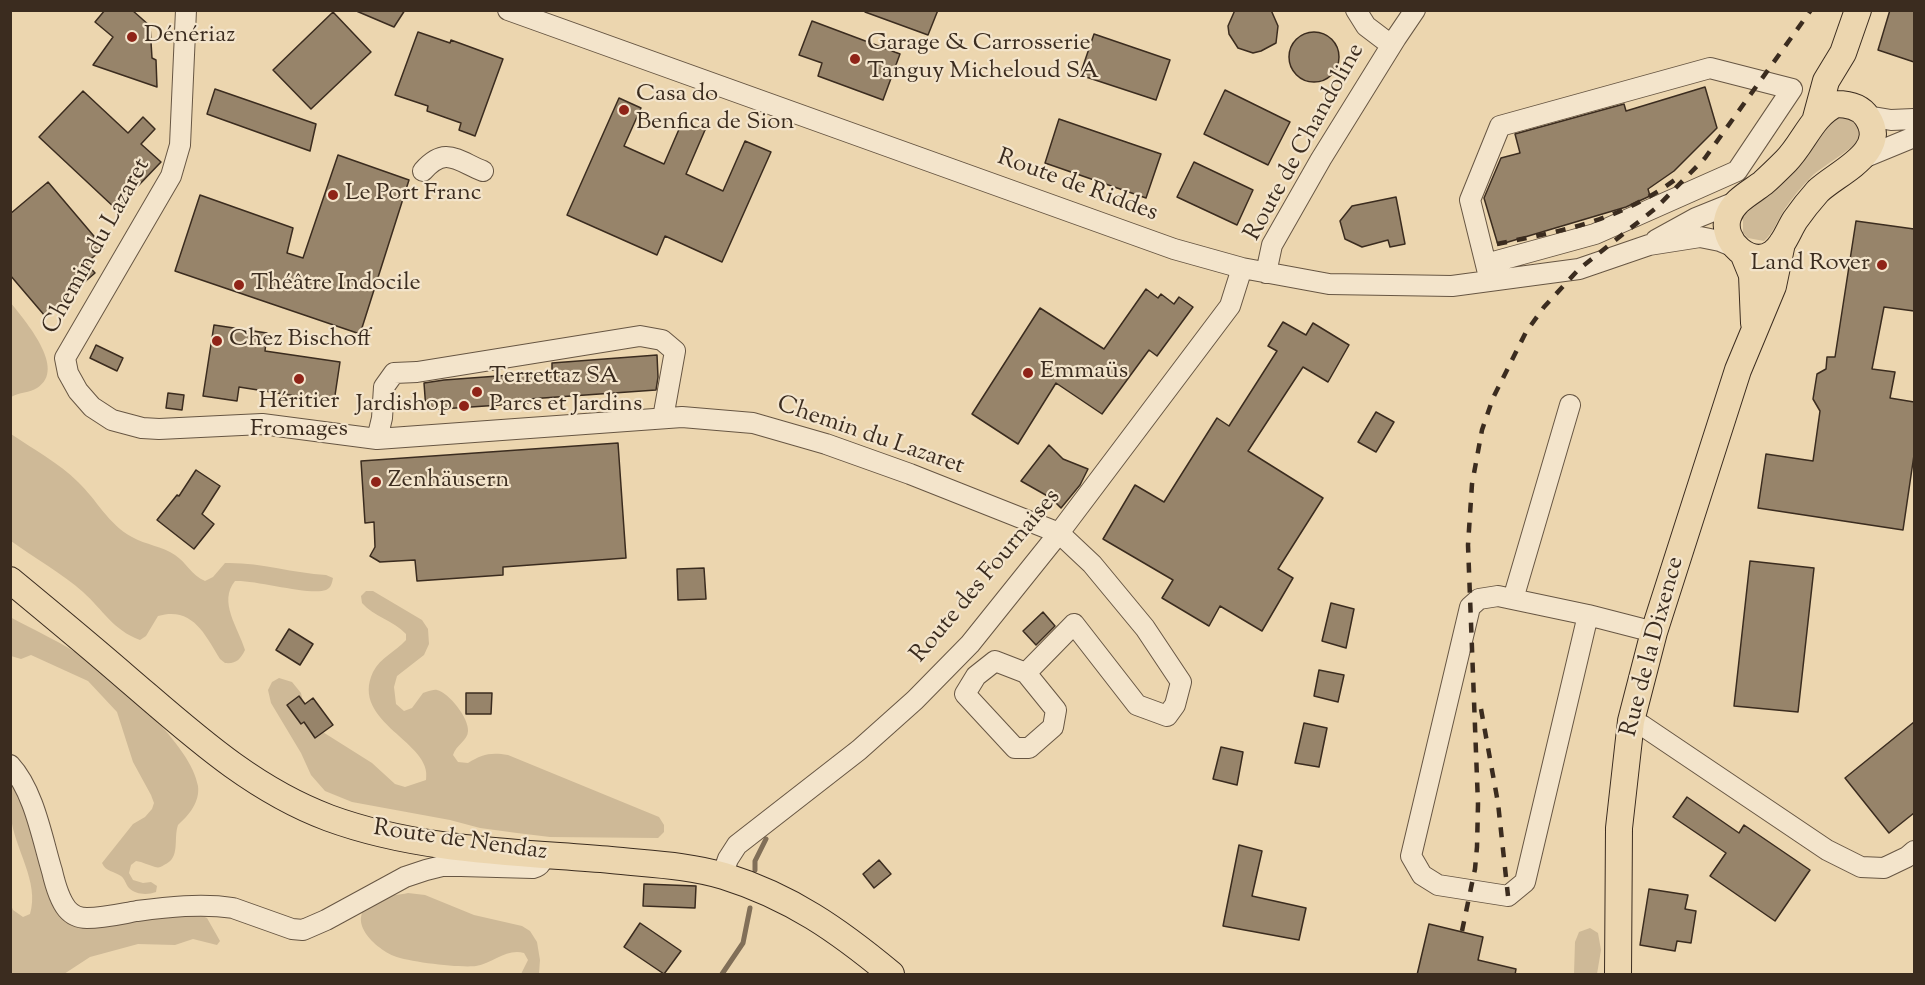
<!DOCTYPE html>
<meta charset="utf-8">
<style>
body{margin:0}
#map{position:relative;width:1925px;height:985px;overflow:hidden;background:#ecd6af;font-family:"Sorts Mill Goudy",serif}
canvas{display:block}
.frame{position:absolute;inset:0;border:12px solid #3b2c1f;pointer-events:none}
</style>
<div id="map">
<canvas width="1925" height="985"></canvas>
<div class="frame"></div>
</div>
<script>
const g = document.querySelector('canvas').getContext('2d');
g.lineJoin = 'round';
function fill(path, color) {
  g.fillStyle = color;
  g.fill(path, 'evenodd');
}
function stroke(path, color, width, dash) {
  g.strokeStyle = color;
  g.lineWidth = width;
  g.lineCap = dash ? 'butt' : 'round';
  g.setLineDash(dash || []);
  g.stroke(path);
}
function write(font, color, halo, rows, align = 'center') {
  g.font = font + ' "Sorts Mill Goudy",serif';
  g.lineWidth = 4.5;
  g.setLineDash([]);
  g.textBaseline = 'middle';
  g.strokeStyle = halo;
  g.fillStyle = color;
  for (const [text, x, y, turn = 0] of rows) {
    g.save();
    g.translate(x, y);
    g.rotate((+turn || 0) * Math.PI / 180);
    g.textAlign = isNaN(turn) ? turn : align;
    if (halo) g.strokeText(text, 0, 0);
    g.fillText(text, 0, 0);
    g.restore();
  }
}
fill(new Path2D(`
 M1844 116C1854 117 1864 128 1859 139 1855 148 1822 166 1811 177 1801 187 1792 198 1784 210 1778 220 1773 233 1764 241L1748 238 1743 233V216C1766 197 1786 182 1805 159 1816 145 1824 130 1835 117Z
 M11 303C24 320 68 369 37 388 30 393 19 392 11 397Z
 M11 434C33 449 59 463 78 482 97 500 108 524 132 537 146 545 162 546 175 555 187 563 191 575 205 581L213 577 225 563C259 562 292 573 326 575L333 578C332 583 331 588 326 590 310 596 257 580 235 581 218 602 238 627 245 650 240 660 236 664 225 663L220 659C205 634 192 606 158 616L146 636 140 640C113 630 103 610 83 592 63 574 33 557 11 541Z
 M366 591H373L422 620 428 629 429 644 424 655 397 676 394 687 396 704 404 711 412 708 423 693C427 692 433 689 437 690 449 693 469 718 468 731 468 740 456 745 453 755L458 762 468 763C482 754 491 752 508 755L659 817 664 825V832L658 838 550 837 517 833 480 828 450 820 352 802 325 791 311 775 301 753 271 703 268 690 272 682 279 678 292 682 301 693 305 711 318 729 372 763 395 784 405 787 426 780C434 742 349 723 373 672 381 657 395 652 406 640V634C393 620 374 617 362 603L361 596Z
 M10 617C36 631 63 643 87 660 120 683 192 746 198 786 200 802 189 815 178 825 173 839 181 858 164 865 161 867 159 868 155 867 148 865 143 862 136 861L131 865 129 873 133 880 143 883 151 882 157 886 156 892C148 895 136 895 129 888 126 885 125 879 121 876 114 871 106 872 102 863L133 824 145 817 152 809 154 803 151 795 133 762 117 712 88 681 31 655 21 659 11 656Z
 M11 774 14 779 58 912H193L207 918 220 941 217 945 193 939 175 945 138 944 90 957 64 974H11L10 903 13 910 23 917 30 914C40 882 14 848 11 817 9 803 11 788 11 774Z
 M408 893 425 895 474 915 522 926 530 931 537 942 540 960 539 974H521L528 960 524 953C507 948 493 963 476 966 460 968 409 962 394 956 369 945 341 913 381 898 389 895 399 895 408 893Z
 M1590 928 1598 933 1601 950 1597 974H1574L1575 942 1579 932Z`), '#ceb997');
stroke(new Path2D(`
 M755 870V861L766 839
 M722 974 743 943 750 908`), '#816f58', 5);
const building = new Path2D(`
 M105 10H132L150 26 152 58 156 60 157 87 93 65 113 37 95 22Z
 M354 10H405L394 27Z
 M866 10H938L928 35 865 12Z
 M1235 10H1271L1278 26 1276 43 1261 51 1253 53 1238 48 1229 34 1228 26Z
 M1890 10H1914V62L1878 50Z
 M333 12 371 52 311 109 273 70Z
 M812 21 900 54 883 100 818 76 822 63 799 55Z
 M418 32 450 43 451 40 503 59 475 136 459 130 461 123 427 111 428 106 395 95Z
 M1289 57a25 25 0 1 1 50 0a25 25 0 1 1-50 0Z
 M1094 34 1170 60 1156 100 1080 75Z
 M1705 87 1717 128 1674 171 1648 189 1650 196 1626 207 1498 245 1484 198 1501 158 1520 153 1515 134 1624 104 1626 111Z
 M215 89 316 124 310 151 207 114Z
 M1225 90 1290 122 1268 165 1204 134Z
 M83 91 128 133 143 117 155 129 141 144 161 162 116 209 39 137Z
 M619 98 641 108 624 146 664 164 683 120 705 130 686 174 723 191 745 141 771 152 722 262 665 236 657 255 567 215Z
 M1059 119 1161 154 1146 198 1045 163Z
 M338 155 409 180 360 334 175 271 200 195 293 228 287 253 303 258Z
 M1194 162 1253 190 1237 225 1177 197Z
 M48 182 104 248 86 263 95 273 45 316 10 275V214Z
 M1396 197 1405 244 1390 247 1388 240 1362 247 1345 239 1340 221 1352 206Z
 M1856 221 1914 229V311L1884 307 1872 369 1895 372 1890 398 1914 402V455L1903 530 1758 508 1766 454 1813 461 1820 411 1813 399 1817 374 1826 369 1827 357H1835Z
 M1146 289 1158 298 1161 294 1174 304 1179 297 1193 307 1157 356 1149 350 1102 414 1056 383 1018 444 972 414 1040 308 1104 349Z
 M1283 322 1306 335 1313 323 1349 345 1328 382 1303 367 1248 451 1323 498 1278 569 1293 578 1262 631 1220 606 1209 626 1162 598 1173 580 1103 539 1135 485 1164 502 1217 418 1229 426 1277 351 1268 346Z
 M214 325 267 333 265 351 340 362 334 402 239 387 237 401 203 396Z
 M96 345 123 358 117 371 90 358Z
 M657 355 658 377 656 390 529 399 530 403 426 410 424 383 444 380 552 372V363Z
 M168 393 184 395 182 410 166 408Z
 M1376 412 1394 422 1376 452 1358 442Z
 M618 443 626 558 503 567V575L417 581 415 560 380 562 370 556 375 547 374 522 365 523 361 461Z
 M1049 445 1063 459 1088 469 1080 485 1061 508 1051 498 1021 481Z
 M196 470 220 486 202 514 214 524 194 549 157 520 177 495 179 496Z
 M1750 561 1814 568 1798 712 1734 706Z
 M704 568 706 599 678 600 677 569Z
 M1331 603 1354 609 1346 648 1322 641Z
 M1043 612 1055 626 1036 645 1023 631Z
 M289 629 313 644 300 665 276 650Z
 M1319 670 1344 675 1338 702 1314 696Z
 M466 693H492L491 714H466Z
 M299 696 305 704 313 698 333 725 315 738 304 722 301 724 287 705Z
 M1914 722V813L1889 833 1845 778Z
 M1304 723 1327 728 1319 767 1295 763Z
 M1221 747 1243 752 1237 785 1213 779Z
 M1687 797 1739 833 1744 825 1810 870 1775 921 1710 876 1726 853 1673 817Z
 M1239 845 1262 851 1252 896 1306 908 1299 940 1223 926Z
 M879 860 891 874 874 888 863 874Z
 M644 884 696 886 695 908 643 906Z
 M1649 889 1688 895 1685 909 1696 911 1691 943 1677 941 1675 951 1640 945Z
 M640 923 681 951 664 974 624 947Z
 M1429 924 1483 937 1478 960 1516 969 1515 975H1417Z`);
fill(building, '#97846a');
stroke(building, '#3b2c1f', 1.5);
const minor = new Path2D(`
 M186 10 180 145 171 176 65 358 68 373 78 391 92 407 112 420 142 428 159 429 262 424 377 439 682 417 753 423 826 444 910 474 1059 533 1092 564 1145 628 1181 682 1175 705 1167 716 1137 705 1074 624 1026 673 1056 710 1053 727 1029 748H1015L965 694 976 676 995 661 1026 673
 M508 10 1174 249 1242 268 1329 284 1452 286 1579 269 1649 245 1700 237 1720 241 1737 248
 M1356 10 1366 26 1391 45
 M1867 116 1891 120 1914 119
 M1863 158 1914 137
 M423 171C445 146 456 160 483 171
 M1656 240 1696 218 1738 201
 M1486 264 1595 234 1737 171 1792 89 1710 68 1500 126 1470 200 1490 281
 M1266 273 1272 245 1321 159 1396 38 1415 10
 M377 439 382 418 384 387 394 373 417 372 640 336 662 340 675 351 663 418
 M1513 599 1570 405
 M1588 615 1525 882 1508 896 1438 885 1422 875 1411 856 1470 607 1479 599 1498 596 1588 615 1654 632
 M1631 721 1643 726 1827 850 1861 867 1884 868 1907 857 1914 851
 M10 765C34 791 42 838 52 871 55 884 59 899 67 909 72 915 79 918 87 918 104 918 120 914 137 911 167 907 202 903 233 908L292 929 303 930 326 920 405 877 426 870 442 866H461L533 868C541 866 542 862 543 854
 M722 876 728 859 737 845 859 750 915 700 970 644 1059 533 1230 306 1242 268`);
const major = new Path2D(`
 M1836 104C1848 104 1860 106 1867 117 1890 152 1838 172 1818 191 1810 200 1802 210 1795 220 1788 231 1784 245 1773 253 1751 269 1720 241 1728 217 1733 201 1750 193 1763 183 1771 176 1778 169 1786 161 1804 143 1812 115 1836 104Z
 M1816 118 1826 81 1843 53 1858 10
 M1743 253 1752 275 1754 323
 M10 580C50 613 90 646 129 680 191 733 251 789 329 818 419 851 517 852 611 860 649 864 688 865 724 876 791 897 838 930 891 974
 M1618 974 1619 828 1631 721 1654 632 1738 370 1773 286 1782 243`);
stroke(minor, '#675643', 22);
stroke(major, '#3b2c1f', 28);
stroke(minor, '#f3e4cb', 20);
stroke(major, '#ecd6af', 26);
stroke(new Path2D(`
 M1497 244C1566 230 1621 221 1680 176
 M1481 709 1498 803 1508 896
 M1462 931 1475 869 1477 847 1478 804 1468 545 1472 484 1482 430 1493 398 1526 332 1544 307 1579 269 1656 208 1705 158 1811 10`), '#3b2c1f', 4.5, [10, 10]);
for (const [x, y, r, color] of [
 [132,37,6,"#8f2418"],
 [855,59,6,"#8f2418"],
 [624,110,6,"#8f2418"],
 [333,195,6,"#8f2418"],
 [1882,265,6,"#8f2418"],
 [239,285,6,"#8f2418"],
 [217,341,6,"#8f2418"],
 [1028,373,6,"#8f2418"],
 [299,379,6,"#8f2418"],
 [477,392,6,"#8f2418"],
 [464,406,6,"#8f2418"],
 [376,482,6,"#8f2418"]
]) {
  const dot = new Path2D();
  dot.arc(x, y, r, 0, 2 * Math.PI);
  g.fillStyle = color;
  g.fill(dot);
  stroke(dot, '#f3e4cb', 2);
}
write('24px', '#3b2c1f', '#f3e4cb', [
 ["Dénériaz",144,37],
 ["Garage & Carrosserie",867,45],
 ["Tanguy Micheloud SA",867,73],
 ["Casa do",636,96],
 ["Benfica de Sion",636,124],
 ["Le Port Franc",345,195],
 ["Land Rover",1870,265,"right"],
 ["Théâtre Indocile",251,285],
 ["Chez Bischoff",229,341],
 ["Emmaüs",1040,373],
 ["Terrettaz SA",489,378],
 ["Parcs et Jardins",489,406],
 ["Héritier",299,403,"center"],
 ["Fromages",299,431,"center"],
 ["Jardishop",452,406,"right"],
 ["Zenhäusern",388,482]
], 'left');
write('24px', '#3b2c1f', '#f3e4cb', [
 ["Route de Chandoline",1306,143,-61],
 ["Route de Riddes",1077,187,20],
 ["Chemin du Lazaret",98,247,-61],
 ["Chemin du Lazaret",870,437,19],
 ["Route des Fournaises",987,577,-50],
 ["Rue de la Dixence",1654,647,-75],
 ["Route de Nendaz",460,842,8]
]);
</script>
